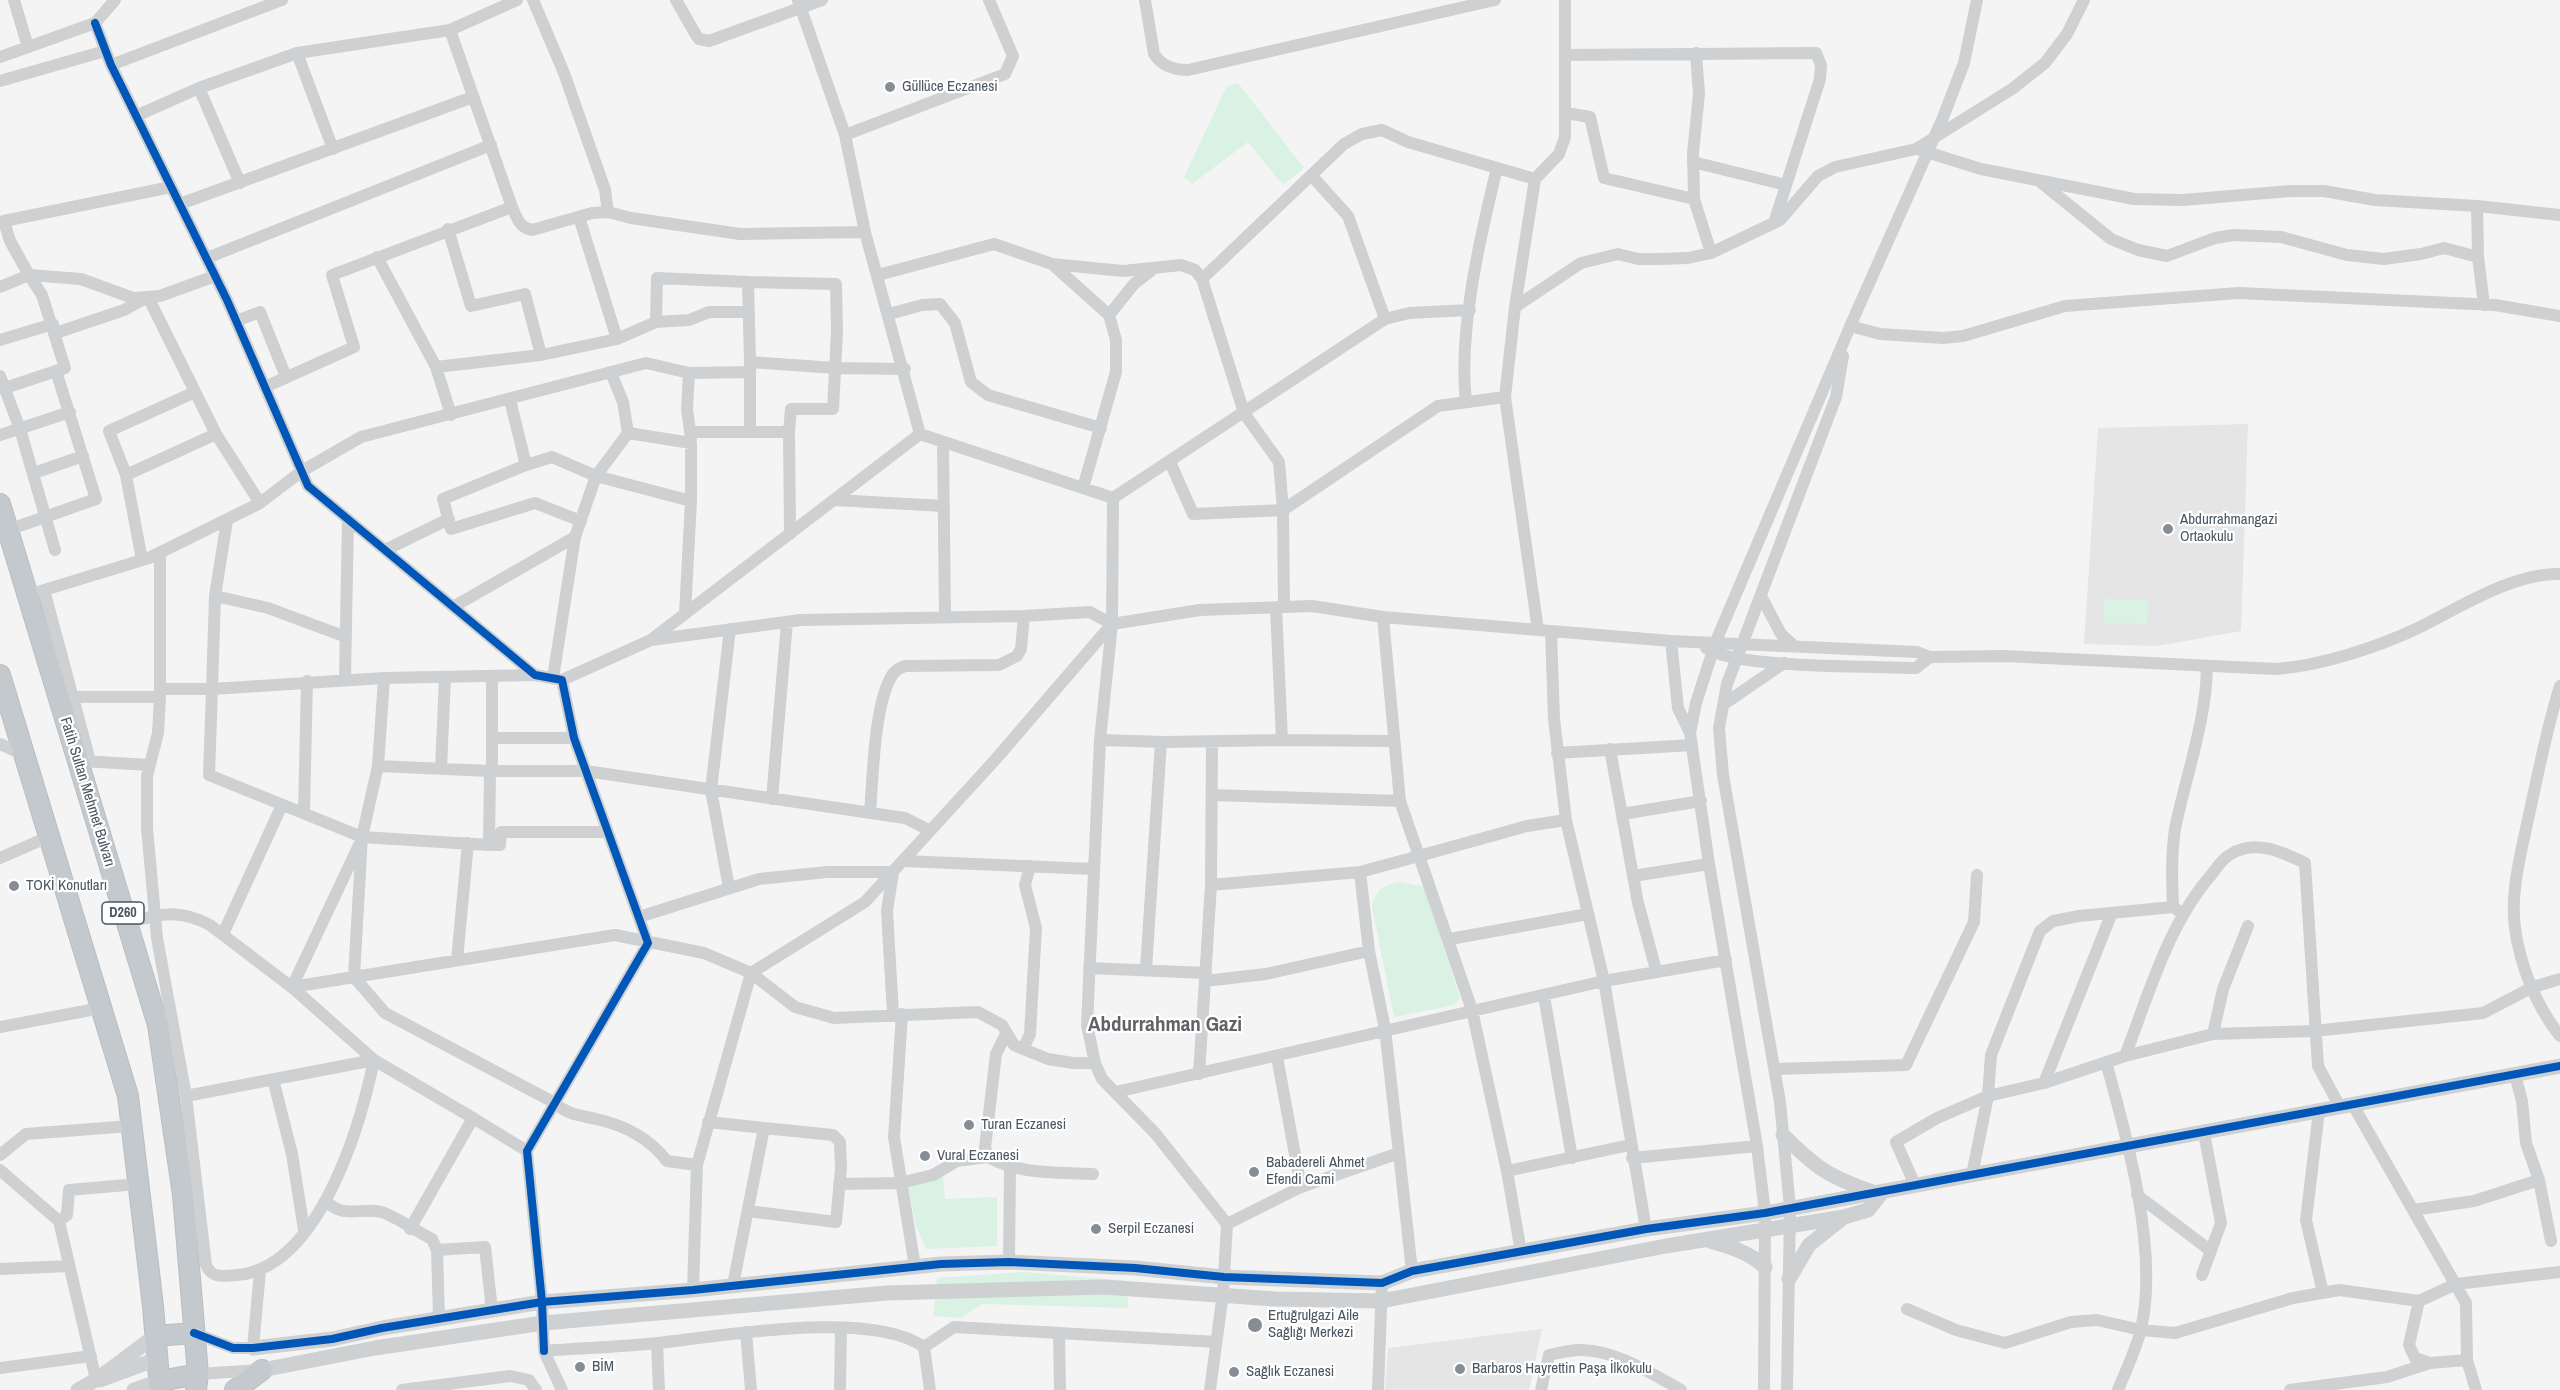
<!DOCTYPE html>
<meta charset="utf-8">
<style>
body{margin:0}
canvas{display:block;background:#f4f4f4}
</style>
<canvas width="2560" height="1390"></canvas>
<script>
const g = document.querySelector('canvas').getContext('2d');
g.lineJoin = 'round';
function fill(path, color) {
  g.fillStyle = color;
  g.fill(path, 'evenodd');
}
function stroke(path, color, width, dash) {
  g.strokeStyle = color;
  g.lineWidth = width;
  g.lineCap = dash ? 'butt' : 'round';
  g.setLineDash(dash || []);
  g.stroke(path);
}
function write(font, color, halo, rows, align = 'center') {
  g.font = font + ' "Archivo Narrow",sans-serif';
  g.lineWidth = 4.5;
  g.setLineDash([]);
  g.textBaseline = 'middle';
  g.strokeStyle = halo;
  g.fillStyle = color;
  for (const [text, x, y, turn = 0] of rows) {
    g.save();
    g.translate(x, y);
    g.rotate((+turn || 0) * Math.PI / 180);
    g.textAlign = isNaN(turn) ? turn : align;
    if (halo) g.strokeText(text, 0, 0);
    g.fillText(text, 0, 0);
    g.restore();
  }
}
fill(new Path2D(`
 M2248 424 2241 631 2158 646 2084 644 2098 428Z
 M1542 1329 1529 1390H1385L1388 1348Z`), '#e6e5e6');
fill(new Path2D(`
 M1238 83 1304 168 1283 185 1248 142 1192 184 1184 177 1227 86Z
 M2104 599 2148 600 2147 624 2104 623Z
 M1400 882 1424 887 1460 998 1454 1005 1394 1017 1372 907C1376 889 1383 885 1400 882Z
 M943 1176 945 1199 997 1197V1246L926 1249 916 1226 908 1186Z
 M1024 1272 1128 1281V1308L982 1304 961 1318 933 1316 937 1278Z`), '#d9f2e3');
const trunk = new Path2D(`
 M0 504 158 1025 183 1195 198 1374 196 1390
 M0 675 128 1096 153 1306 160 1390
 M155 1336 194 1333
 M160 1381 198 1374
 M235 1390 262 1370`);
stroke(trunk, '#b9bec3', 22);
stroke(new Path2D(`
 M14 0 28 47
 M533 0 564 73 605 190 608 212
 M676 0 696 35 699 39 709 41 822 0
 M798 0 845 135 865 232 920 434
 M1145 0 1154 54C1162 66 1173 70 1188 70L1495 0
 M95 23 111 65 227 300 308 486 535 675 562 680 574 738 648 943 527 1151 542 1302 544 1351
 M450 30 512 207C517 218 519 227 532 230L592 213 608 212 631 218 740 234 865 232
 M297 53 333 149
 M1696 53 1699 94 1693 153 1694 199 1711 253
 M1565 55 1816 53 1821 65 1820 79 1774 223
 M0 57 95 23 115 0
 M111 65 282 0
 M0 81 105 51
 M199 88 240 183
 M1566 113 1590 117 1604 178 1694 199
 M136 116 199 88 297 53 450 30 517 0
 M845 135 1005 74 1013 56 989 0
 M1920 150 1981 169 2134 199 2183 200 2290 191H2324L2375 200 2477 206 2560 215
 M1693 162 1786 185
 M1312 176 1348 216 1385 319
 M1535 179 1559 154 1565 137V0
 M2038 180 2111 239 2138 250 2167 256 2215 238 2234 235 2281 237 2347 255 2384 259 2421 254 2444 248 2478 257
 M171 187 4 221 10 241 29 275 81 279 133 298 160 296 215 276
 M180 204 473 97
 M2477 206 2478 257 2484 305
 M579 217 617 339
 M377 257 436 367 451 415
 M207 258 491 145
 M1052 264 1123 271 1181 265 1195 270 1202 279
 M878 275 994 244 1052 264 1109 315 1116 340V372L1083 488
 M748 282 836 284 837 332 833 409H791L789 432
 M0 287 29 275 42 295 65 368 5 388
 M1515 307 1581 263 1618 254 1638 259H1659L1688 258 1711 253 1780 220 1818 176 1835 167 1916 149 2012 89 2045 63 2067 34 2084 0
 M748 312H709L689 320 656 322 657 278 748 282 750 362
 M889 314 922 305 940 304 955 323 971 382 988 395 1101 428
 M1109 315 1134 284 1153 269
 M236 321 260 312 286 377
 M1850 326 1880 334 1943 338 1963 336 2065 306 2239 293 2495 305 2560 316
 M56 333 124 310 148 297 216 434 260 503
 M0 340 53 324
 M541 355 617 339 656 322
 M436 367 541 355 525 294 471 306 448 229
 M611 373 623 402 628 433
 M689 373 687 409 691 438
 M0 376 20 429 55 550
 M265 387 354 347 332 275 512 207
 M1466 402C1458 332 1480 237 1497 168
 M690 432H789L790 534
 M750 432V372
 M0 435 70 412
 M943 442 945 617
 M1170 462 1193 514 1283 510 1438 406 1505 397
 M526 465 443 499 451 529 535 503 581 521
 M34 473 83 456
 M126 475 216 434
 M834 500 944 506
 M227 520 215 596 212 689 384 678 378 766 362 837 354 977 385 1013 553 1102C568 1115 578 1115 596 1119 624 1125 650 1139 667 1161L697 1165
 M8 530 96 499 56 371
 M385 550 449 519
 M160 553V697L158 733 147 776V828L157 938 186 1096 206 1265C212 1279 224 1276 237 1275 319 1268 360 1127 374 1060
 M142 560 126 475 109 431 195 392
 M44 590 90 761
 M28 595 149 558 260 503 302 471 361 437 646 363 689 373 750 372V362L835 368 905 369
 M215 596 268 608 346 637
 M1761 596 1781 634 1794 646
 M453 607 575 537 596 476 552 457 526 465 510 400
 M1276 607 1282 740 1394 741
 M1284 607 1283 510 1279 462 1244 413 1202 279 1344 144 1362 134 1382 130 1408 142 1535 179 1515 307 1505 397 1538 630
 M685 614 691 501 596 476 628 433 691 443V501
 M1112 624 1113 498
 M1551 631 1554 719 1566 820 1604 981 1646 1229
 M652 639 920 434 1113 498 1385 319 1409 313 1470 310
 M1671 641 1917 652 1930 657 2004 656 2276 669C2320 666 2375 648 2416 629 2459 608 2512 573 2560 574
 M1706 648C1737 669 1873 666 1916 668L1930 657
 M384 678 535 675
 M553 678 575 537
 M345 680 348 519
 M562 680 651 640 801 620 1024 616 1090 612 1112 624 1100 740 1087 1025 1095 1063 1102 1079 1155 1133 1227 1224 1223 1293 1210 1390
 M2560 686C2546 730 2538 775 2528 819 2521 854 2510 892 2515 928 2520 965 2536 1006 2560 1036
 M160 689H212L209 775 362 837 489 845 490 771H586L905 818 929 830
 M66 697H160
 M1724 704 1784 663
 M492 738H574
 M1100 740 1164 742 1282 740
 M1212 742 1211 885 1360 872 1419 856 1400 801 1383 617
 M0 744 24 755
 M1610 749 1638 903 1656 970
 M1557 753 1692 745
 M82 761 150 765
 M378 766 490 771
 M441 769 445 677
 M492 771V676
 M1212 795 1400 801
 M772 799 787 622
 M304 813 307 681
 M870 813C873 777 874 707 891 677 894 671 899 668 905 666L999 665 1017 656 1021 649 1024 616
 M1622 814 1701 801
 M489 845H500L501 832H608
 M0 858 48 837
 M904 861 1093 869
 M1633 876 1709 864
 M729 888 711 790 730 629
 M2173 907C2172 881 2171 856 2175 829 2186 775 2206 722 2207 667
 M639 917 759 879 827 872H893L887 911 893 1014
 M126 923C160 914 178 908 210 925L294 989 374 1060 473 1118 410 1229
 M223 934 282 805
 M1450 939 1588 914
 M457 960 468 843
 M1089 968 1206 973
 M1146 969 1161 742
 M1205 981 1266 974 1369 951
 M292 987 615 935 704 953 751 973 795 1007 834 1018 978 1012 1002 1025 1014 1045 1023 1049 1048 1059 1073 1063H1095
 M292 987 359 845
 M1544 996 1572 1158
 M902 1014 894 1137 915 1267
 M0 1027 101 1008
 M1006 1034 996 1054 985 1148 988 1157C1020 1175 1057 1172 1093 1174
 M2213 1034 2223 989 2248 926
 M1023 1049 1030 1034 1036 928 1025 885 1030 866
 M2125 1056C2149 994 2168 924 2212 874 2217 867 2223 858 2231 854 2255 839 2282 852 2305 863L2318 1066 2340 1107
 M1277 1057 1301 1187
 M2106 1062C2127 1137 2159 1252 2141 1329 2136 1350 2126 1370 2118 1390
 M1776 1069 1906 1065 1974 922 1977 875
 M1199 1074 1211 885
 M273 1079 292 1154 304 1230
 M2044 1083 2111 915
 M1116 1092 1604 981 1726 960
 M186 1096 374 1060
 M2353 1105 2466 1303 2467 1360 2476 1390
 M2319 1111 2306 1220 2323 1293
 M473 1118 527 1151
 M708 1122 764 1128 733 1285
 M1399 1153 1412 1271
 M0 1155 26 1134 131 1126
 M1632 1158 1757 1146
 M0 1170 59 1221 96 1380
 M1507 1171 1630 1145
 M1972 1175 1988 1096 1991 1055 2040 931 2053 921 2079 916 2173 907 2182 913
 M2539 1180 2551 1241
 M839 1184 900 1183 933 1175 957 1161 988 1157
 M1915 1185 1896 1142 1937 1118 1988 1096 2044 1083 2125 1056 2213 1034 2314 1031 2483 1013 2533 987 2560 979
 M2137 1195 2211 1251
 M327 1202C344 1219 361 1207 381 1212 396 1216 417 1232 432 1239L437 1250 439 1318
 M2413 1210 2474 1201 2539 1180 2526 1143 2522 1101 2515 1075
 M748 1211 836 1222 841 1169 840 1142 833 1135 764 1128
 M59 1221 67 1215 69 1190 138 1184
 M1227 1224 1301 1187 1399 1153 1385 1029 1369 951 1360 872
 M437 1250 485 1247 492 1310
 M1521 1252 1507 1171 1472 1010 1419 856 1527 826 1566 820
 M1009 1262 1010 1167
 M0 1269 69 1266
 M2202 1275 2221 1223 2204 1133
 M693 1290 697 1165 751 973 865 902 995 760 1112 624 1200 610 1312 606 1383 617 1671 641 1678 708 1690 733
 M2419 1301 2456 1284 2560 1272
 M1907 1309 1956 1330 2005 1343 2071 1322 2097 1320 2141 1330 2175 1333 2293 1298 2339 1290 2419 1301 2409 1345 2415 1358 2430 1363 2467 1360
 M746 1332 751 1390
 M194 1333 233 1348H253L260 1271
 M1059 1333 1060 1390
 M657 1343 659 1390
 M924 1347 930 1390
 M0 1368 91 1356
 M198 1374 260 1370
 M402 1390 510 1376 529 1380 536 1390
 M562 1390 544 1351C582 1348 620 1347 658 1343 723 1336 871 1309 924 1347L954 1327 1216 1342
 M840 1390 841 1328
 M1378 1390 1382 1283
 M1541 1390 1549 1355C1558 1353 1567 1351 1577 1350 1612 1348 1651 1373 1681 1390
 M1764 1390 1765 1213 1757 1146 1709 864 1690 733 1696 703 1716 641 1855 315 1942 120 1964 63 1977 0
 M1787 1390 1790 1208 1780 1102 1723 775 1719 728 1727 684 1836 397 1843 356
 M2290 1390 2387 1377 2430 1363`), '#ced0d2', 12);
stroke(new Path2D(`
 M1783 1135C1816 1168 1829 1177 1873 1192
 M1710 1241C1731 1247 1749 1252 1765 1267
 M1789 1279 1809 1245 1844 1217
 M253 1348 332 1339 382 1328 542 1302 693 1290 941 1264 1009 1262 1135 1268 1224 1277 1382 1283 1412 1271 1646 1229 1765 1213 2560 1066
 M262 1370 375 1348 543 1323 887 1293 1104 1287 1275 1299 1381 1301 1666 1246 1844 1217 1868 1210 1883 1191
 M100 1380 157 1359
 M78 1390C103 1378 131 1353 155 1336
 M134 1390 160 1381`), '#ced0d2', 15);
stroke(trunk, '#c4c9cd', 20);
stroke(new Path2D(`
 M95 23 111 65 227 300 308 486 535 675 562 680 574 738 648 943 527 1151 542 1302 544 1351
 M194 1333 233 1348H253L332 1339 382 1328 542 1302 693 1290 941 1264 1009 1262 1135 1268 1224 1277 1382 1283 1412 1271 1646 1229 1765 1213 2560 1066`), '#0057b8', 8);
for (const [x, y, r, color] of [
 [890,87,6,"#868d94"],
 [2168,529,6,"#868d94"],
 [14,886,6,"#868d94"],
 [969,1125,6,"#868d94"],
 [925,1156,6,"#868d94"],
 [1254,1172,6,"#868d94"],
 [1096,1229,6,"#868d94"],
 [1255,1325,8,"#868d94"],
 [580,1367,6,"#868d94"],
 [1460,1369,6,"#868d94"],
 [1234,1372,6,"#868d94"]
]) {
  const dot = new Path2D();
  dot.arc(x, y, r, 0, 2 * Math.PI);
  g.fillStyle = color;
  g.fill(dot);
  stroke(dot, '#fff', 2);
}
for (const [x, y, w] of [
 [123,913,42]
]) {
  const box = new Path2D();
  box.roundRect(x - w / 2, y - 11, w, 22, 4.5);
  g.fillStyle = '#fff';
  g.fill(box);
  stroke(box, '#4a5661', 1.5);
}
write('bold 14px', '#4a5661', null, [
 ["D260",123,913]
]);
write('15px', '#4a5661', '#fff', [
 ["Güllüce Eczanesi",902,87],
 ["Abdurrahmangazi",2180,520],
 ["Ortaokulu",2180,537],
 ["TOKİ Konutları",26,886],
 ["Turan Eczanesi",981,1125],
 ["Vural Eczanesi",937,1156],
 ["Babadereli Ahmet",1266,1163],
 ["Efendi Cami",1266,1180],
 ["Serpil Eczanesi",1108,1229],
 ["Ertuğrulgazi Aile",1268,1316],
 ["Sağlığı Merkezi",1268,1333],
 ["BİM",592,1367],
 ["Barbaros Hayrettin Paşa İlkokulu",1472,1369],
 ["Sağlık Eczanesi",1246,1372]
], 'left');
write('15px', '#4a5661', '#fff', [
 ["Fatih Sultan Mehmet Bulvarı",87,792,73]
]);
write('bold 21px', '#5f6368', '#fff', [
 ["Abdurrahman Gazi",1165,1025]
]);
</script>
